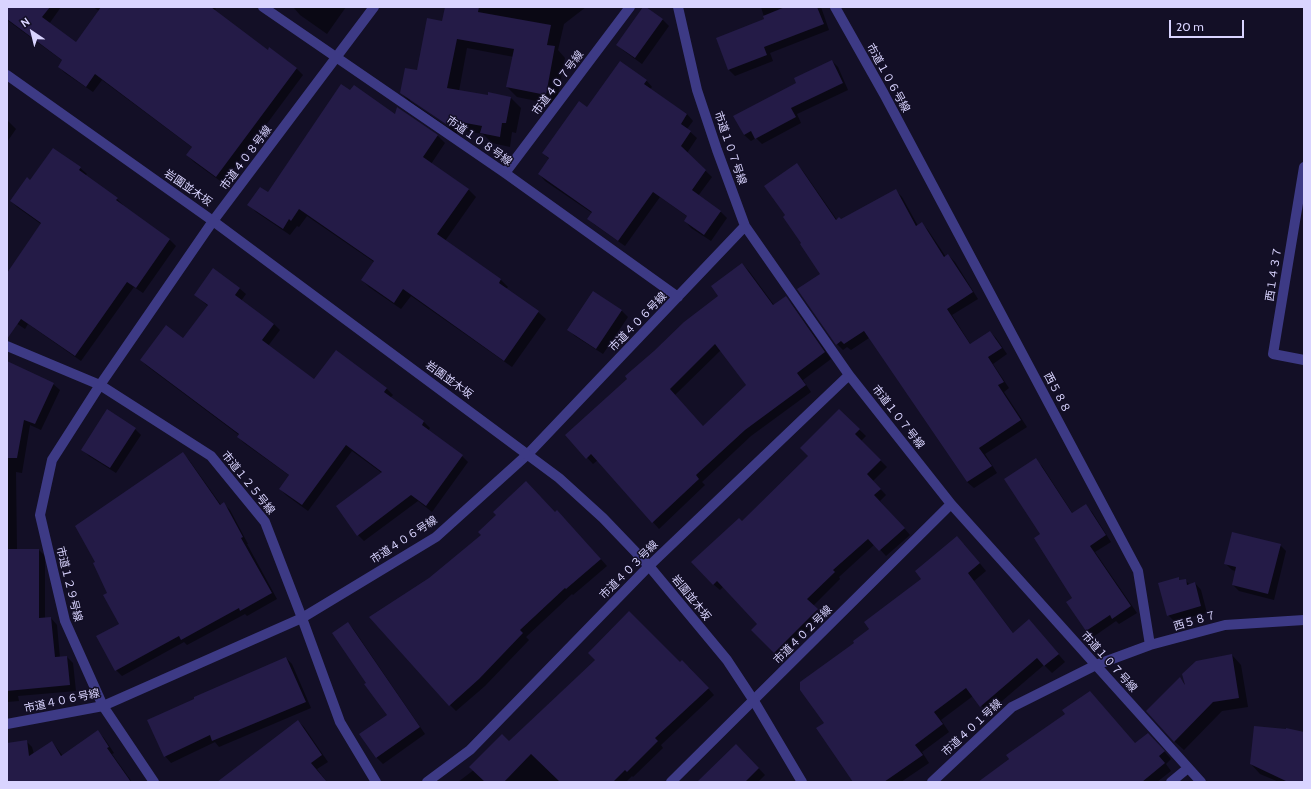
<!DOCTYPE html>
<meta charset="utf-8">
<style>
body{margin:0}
#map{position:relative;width:1311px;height:789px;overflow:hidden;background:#130f26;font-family:Cabin,sans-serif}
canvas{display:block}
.frame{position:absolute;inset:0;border:8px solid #d9d4ff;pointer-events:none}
.north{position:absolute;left:12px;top:12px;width:40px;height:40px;-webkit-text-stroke:3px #130f26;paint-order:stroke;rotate:325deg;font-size:11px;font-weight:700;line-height:16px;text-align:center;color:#d9d4ff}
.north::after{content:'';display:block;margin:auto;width:14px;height:18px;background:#d9d4ff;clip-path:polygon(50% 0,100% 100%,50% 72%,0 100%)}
.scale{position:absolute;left:1169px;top:20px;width:75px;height:18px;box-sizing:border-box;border:2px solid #d9d4ff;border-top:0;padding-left:5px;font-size:12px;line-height:14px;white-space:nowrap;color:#d9d4ff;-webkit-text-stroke:3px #130f26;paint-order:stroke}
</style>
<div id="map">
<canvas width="1311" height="789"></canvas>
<div class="frame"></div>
<div class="north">N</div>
<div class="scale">20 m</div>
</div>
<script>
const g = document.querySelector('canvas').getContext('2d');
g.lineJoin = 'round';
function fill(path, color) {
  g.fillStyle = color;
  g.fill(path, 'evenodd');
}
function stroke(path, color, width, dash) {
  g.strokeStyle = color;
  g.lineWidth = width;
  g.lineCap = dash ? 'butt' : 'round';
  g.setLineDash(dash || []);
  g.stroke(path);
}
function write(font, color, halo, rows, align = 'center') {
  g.font = font + ' Cabin,"Noto Sans JP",sans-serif';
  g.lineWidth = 3;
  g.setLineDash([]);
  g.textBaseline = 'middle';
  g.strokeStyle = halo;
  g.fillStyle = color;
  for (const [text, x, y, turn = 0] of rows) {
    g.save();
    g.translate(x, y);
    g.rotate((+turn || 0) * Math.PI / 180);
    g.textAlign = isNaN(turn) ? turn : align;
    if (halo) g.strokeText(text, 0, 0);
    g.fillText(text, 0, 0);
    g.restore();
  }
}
fill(new Path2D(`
 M7 7H61L49 24 76 43 99 11 93 7H214L216 9 214 11 268 51 296 68 303 75 223 183 194 162 187 155 193 148 102 80 93 92 65 73 59 67 63 61 7 20Z
 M295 7H346L327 34 300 15 294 8Z
 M446 7H586L564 24 558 50 565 58 556 105 517 97 507 87 514 57 467 48 459 91 489 96V94L511 98 521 108 516 133 512 132 510 147 492 143 483 134 459 130 456 134 411 103 401 93 417 71 443 22ZM410 99 450 126 449 128 410 101Z
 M644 7 662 19 669 26 642 64 624 51 617 45Z
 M761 7H821L829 30 770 53 773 61 735 76 729 70 765 20Z
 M832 61 838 67 848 90 797 114 801 123 762 144 756 138 751 141 744 135 735 117 797 83Z
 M646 80 652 87 650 89 687 114 693 121 687 129 697 138 687 153 712 177 698 196 721 212 727 218 711 241 691 228 685 221 688 217 660 197 625 246 595 225 588 219 592 213 545 181 539 174 549 159 543 153 587 109Z
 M398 108 438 136 445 143 431 164 469 190 476 197 445 241 501 280 508 287 506 289 538 312 546 319 512 367 411 296 401 309 369 287 362 280 374 262 307 216 299 227 297 226 290 235 256 212 249 204 396 115Z
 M7 120 16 129 7 142Z
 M797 164 803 171 837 220H841L896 191 902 197 918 226 922 224 928 230 946 257 948 255 955 262 978 299 952 315 971 345 990 332 996 338 1007 354 993 364 1009 388 1004 392 1027 427 985 454 997 473 974 488 967 482 869 338 851 350 847 347 843 350 837 344 822 274 786 215Z
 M80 168 87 174 85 176 117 199 123 205V206L170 240 176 246 143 293 134 287 81 361 28 324 25 329 7 317V274L41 224 17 207 11 201 31 181Z
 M742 264 749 271 774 305 786 298 792 304 831 359 803 380 811 392 751 436 702 482 705 485 659 529 598 460 593 464 566 435 720 296ZM721 350 747 386 703 427 675 395Z
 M239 288 246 294 241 301 274 324 280 330 268 346 315 381 336 352 387 389 393 395 390 398 424 422 430 428 428 431 462 456 468 462 432 512 418 501 364 541 358 535 382 473 352 451 308 511 286 495 280 489 290 476 244 443 238 437 239 435 147 366 141 360 183 339 208 306 195 295Z
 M593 292 622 311 628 317 603 354 575 336 569 330Z
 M7 366 53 384 60 390 41 430 30 425 22 473 16 472 17 550H39L45 556V619L51 618 57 625 60 658 67 657 73 663 76 691 18 696 19 701 7 702Z
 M839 410 866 436 861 441 887 467 873 481 886 495 880 501 910 535 886 556 875 544 839 577 840 579 813 606 823 616 781 658 752 630 758 624 723 587 720 590 713 584 742 522 810 456Z
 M135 429 141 435 116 473 89 456 83 450Z
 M183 454 189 460 221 505 224 504 230 510 248 544H247L277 599 247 616 245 614 187 645 184 642 122 676 116 670 120 624 108 593Z
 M1035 460 1042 466 1073 514 1086 506 1092 512 1111 542 1095 552 1137 613 1119 624 1116 621 1093 637 1087 631 1068 602 1073 598 1042 534Z
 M555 514 564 518 607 566 573 595 572 594 526 637 529 640 485 686 456 711 450 705 429 579 483 535 497 515Z
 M964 544 986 571 974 581 1014 634 1036 628 1065 662 1052 673 1044 665 988 713 973 696 941 720 949 732 922 752 929 763 901 782H854L856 643 923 579Z
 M1280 545 1286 551 1274 600 1239 591 1233 585 1236 571 1232 570 1225 563Z
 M1178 579 1181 581 1185 580 1190 585 1195 583 1201 590 1207 613 1174 621 1168 615Z
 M348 623 354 630 425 734 383 764 376 757 388 715 367 683Z
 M1304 653V728L1303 727Z
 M1232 655 1241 665 1248 707 1222 711 1184 750 1174 741 1180 678 1186 685Z
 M286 658 292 664 311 708 219 747 215 742 171 763 165 756Z
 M680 663 689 667 714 695 661 745 663 748 633 777 632 776 626 782H458L509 743Z
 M1090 692 1135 744 1155 741 1171 759 1166 764 1171 771 1157 782H979L1066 715Z
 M298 721 304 727 328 762 317 769 327 782H219Z
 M98 732 104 738 114 753 112 754 132 782H7V748L26 741 32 747 34 754 52 742 63 756Z
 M1304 736V782H1279L1260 774 1251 764Z
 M736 745 765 775 758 782H698Z`), '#0007');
fill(new Path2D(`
 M7 7H50L42 17 76 42 101 7H211L268 50 269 47 297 68 216 177 186 155 192 147 95 74 86 87 58 67 62 60 7 19Z
 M445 7H479L478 12 551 25 547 45 555 46 546 95 506 87 514 49 457 39 447 88 488 95V92L511 97 506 123H502L500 137 480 133 482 126 449 120 446 124 400 93 405 68 417 70 427 18 442 21Z
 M643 7H646L663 19 635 58 616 45Z
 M785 7H817L824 24 764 47 767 55 728 70 716 38 764 19 763 16Z
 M832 60 843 83 791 108 796 117 755 139 751 131 744 135 733 116 796 83 794 78Z
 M620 61 647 80 644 84 687 114 681 124 691 131 681 146 706 170 692 190 721 211 704 235 684 221 687 216 653 192 618 241 587 219 592 212 538 174 549 158 542 153 579 101 587 107Z
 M341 84 350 90 354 85 395 114 397 107 438 135 423 157 469 189 437 234 501 279 499 283 539 311 504 361 403 289 394 303 361 280 374 261 299 209 291 221 289 219 283 229 247 205 260 187 268 192Z
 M53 148 81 167 79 170 118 198 116 200 170 239 136 288 127 282 75 356 21 319 7 339V273L41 223 10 201 27 177 30 180Z
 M797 163 836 220 839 217 841 219 896 189 916 226 922 222 944 257 948 254 973 292 947 309 970 344 990 331 1002 348 988 357 1004 382 998 385 1021 420 979 448 992 466 967 482 864 331 844 344 841 341 836 345 797 289 820 274 800 244 801 243 783 217 785 215 764 186Z
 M742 263 773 305 786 296 825 352 797 373 806 385 745 430 696 475 699 479 652 523 591 454 586 459 565 435 627 379 625 376 654 351 684 322 718 296 711 286ZM715 344 746 385 703 426 670 389Z
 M213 268 240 288 235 295 274 324 262 340 314 379 336 350 387 388 384 392 424 421 422 425 463 455 426 506 411 495 357 536 336 506 382 472 346 445 302 505 279 489 289 475 237 437 239 434 140 360 166 325 183 338 208 305 194 295Z
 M593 291 622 310 596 349 567 330Z
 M7 361 54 383 35 424 24 420 17 458H7Z
 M107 409 136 428 110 468 81 450Z
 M839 409 860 429 855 434 881 460 867 474 881 489 874 495 905 528 879 551 868 539 833 570 835 572 807 599 818 609 774 653 751 630 757 624 717 581 713 585 691 562 739 518 742 521 808 456 800 448Z
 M183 452 220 505 224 502 243 537 241 538 272 593 240 611 239 608 181 640 179 636 115 671 96 636 119 624 103 595 107 593 93 563 95 562 75 526Z
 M1036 458 1072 513 1086 504 1106 535 1090 546 1131 606 1112 619 1110 615 1086 631 1066 602 1072 598 1034 538 1040 534 1004 479Z
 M526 481 555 512 557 510 601 559 566 589 565 588 520 630 523 633 479 679 449 706 369 617 429 578 481 535 478 532 496 515 493 512Z
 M1232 532 1281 544 1268 594 1232 585 1236 567 1224 564Z
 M957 536 980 563 968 573 1013 633 1029 619 1059 654 1044 666 1037 658 980 707 966 688 934 712 943 724 915 745 923 755 884 782H853L816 728 824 723 800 690V682L854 643 853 641 869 629 864 622 921 579 915 571Z
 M7 549H39V618L51 617 55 657 67 656 70 685 7 691Z
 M1179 577V580L1186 579 1187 585 1195 582 1201 606 1167 616 1158 583Z
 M629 611 680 662 682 660 709 688 655 738 658 741 627 772 625 770 613 782H560L531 754 504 782H485L469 767 502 734 509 741 577 677 595 660 588 653Z
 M348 622 420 727 376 758 359 734 387 715 364 684 366 683 332 633Z
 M1232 654 1239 698 1213 702 1174 742 1146 711 1180 677 1185 685 1182 674 1196 661Z
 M286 657 306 702 212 741 210 735 164 757 147 720 194 699V697Z
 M1090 691 1135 743 1148 733 1165 751 1159 756 1165 763 1142 782H978L1009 759 1006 755 1065 714 1062 710Z
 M298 720 322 755 311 763 327 782H217Z
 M1254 726 1286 729V728L1304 732V782H1288L1250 764Z
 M98 730 109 747 107 748 131 782H7V743L27 740 29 756 52 741 61 756Z
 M736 744 759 768 745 782H697Z`), '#241b47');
stroke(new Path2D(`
 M263 7 505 173 678 297
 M678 7 697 90 717 150 745 226 849 375 951 504 1201 782
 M835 7 884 94 1138 571 1150 645
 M1304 167 1273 354 1304 360
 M505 173 630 7
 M7 346 100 385 211 456 265 522 302 618 340 722 376 782
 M7 724 103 706 302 618 436 537 528 454 745 226
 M154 782 103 706 65 621 40 515 52 460 100 385 213 221 374 7
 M427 782 470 750 649 566 849 375
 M671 782 951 504
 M932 782 1012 707 1096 665 1150 645 1225 625 1304 620
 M1171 782 1188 768`), '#3d3a85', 10);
stroke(new Path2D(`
 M7 75 213 221 559 478 603 518 649 566 727 660 754 701 802 782`), '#3d3a85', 10);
write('11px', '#d9d4ff', '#130f26', [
 ["市道１０６号線",888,78,61],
 ["市道４０７号線",558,83,-53],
 ["市道１０８号線",479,141,35],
 ["市道１０７号線",730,148,71],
 ["市道４０８号線",246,158,-53],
 ["岩園並木坂",188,188,35],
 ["西１４３７",1274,274,-81],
 ["市道４０６号線",638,322,-46],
 ["岩園並木坂",449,380,36],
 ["西５８８",1057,393,62],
 ["市道１０７号線",898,417,52],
 ["市道１２５号線",248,483,51],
 ["市道４０６号線",404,540,-33],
 ["市道４０３号線",629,570,-45],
 ["市道１２９号線",69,584,76],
 ["岩園並木坂",691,598,51],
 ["西５８７",1195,621,-16],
 ["市道４０２号線",803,635,-45],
 ["市道１０７号線",1109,662,48],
 ["市道４０６号線",62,701,-12],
 ["市道４０１号線",972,728,-43]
]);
</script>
